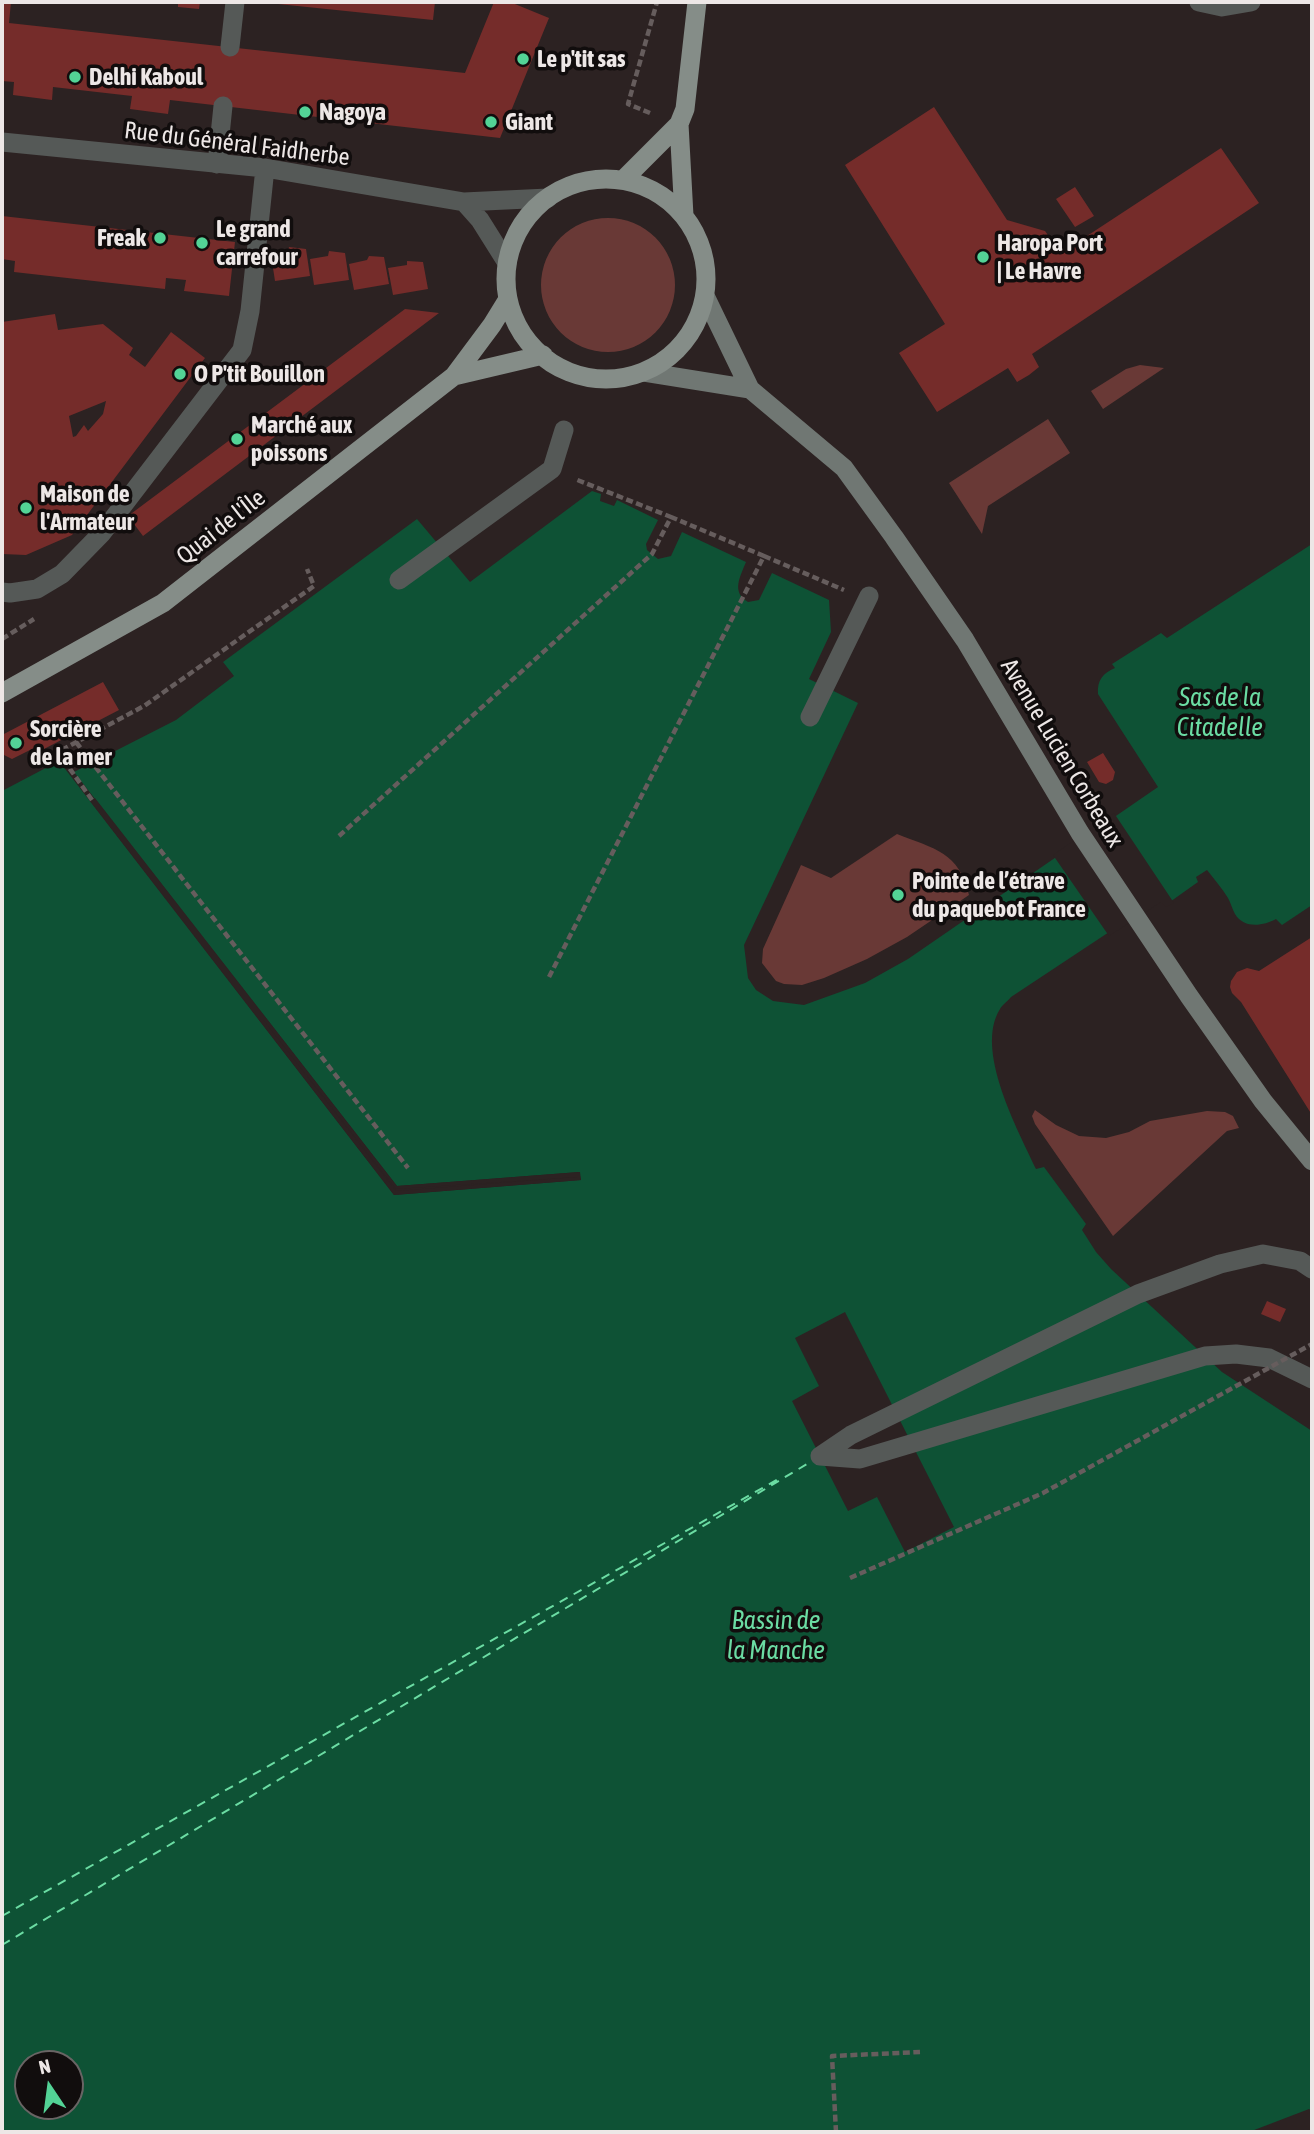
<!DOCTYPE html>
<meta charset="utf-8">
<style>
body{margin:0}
#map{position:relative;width:1314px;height:2134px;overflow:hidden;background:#2c2222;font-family:"Asap Condensed",sans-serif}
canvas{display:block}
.frame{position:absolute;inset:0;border:4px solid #ede7e6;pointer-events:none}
.north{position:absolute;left:14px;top:2050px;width:70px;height:70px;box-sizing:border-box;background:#110d0d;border:2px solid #696464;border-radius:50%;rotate:347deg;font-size:19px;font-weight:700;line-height:28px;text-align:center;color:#ede7e6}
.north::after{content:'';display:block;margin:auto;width:24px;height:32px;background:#53d396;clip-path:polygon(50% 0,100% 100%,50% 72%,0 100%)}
</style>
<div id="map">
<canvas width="1314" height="2134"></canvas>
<div class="frame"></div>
<div class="north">N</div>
</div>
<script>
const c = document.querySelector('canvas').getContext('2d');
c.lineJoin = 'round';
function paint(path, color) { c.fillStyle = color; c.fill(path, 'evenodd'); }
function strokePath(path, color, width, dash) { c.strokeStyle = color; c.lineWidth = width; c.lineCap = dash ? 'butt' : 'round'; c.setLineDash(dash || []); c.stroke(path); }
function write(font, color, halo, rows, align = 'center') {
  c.font = font + ' "Asap Condensed",sans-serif'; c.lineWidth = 7; c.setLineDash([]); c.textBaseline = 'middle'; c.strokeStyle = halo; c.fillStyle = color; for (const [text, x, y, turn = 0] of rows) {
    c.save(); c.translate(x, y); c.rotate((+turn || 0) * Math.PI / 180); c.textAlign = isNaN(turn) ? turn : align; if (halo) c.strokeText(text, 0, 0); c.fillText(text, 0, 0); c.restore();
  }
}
paint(new Path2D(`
 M541 285a67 67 0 1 1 134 0a67 67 0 1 1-134 0Z
 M 1140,365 L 1164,368 L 1103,409 L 1091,391 L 1126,369 Z
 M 1048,419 L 1070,453 L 988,506 L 982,534 L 949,483 Z
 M 897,834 C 935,849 959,852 969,895 L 907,937 L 867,959 L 824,978 L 802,985 L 784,984 L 776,981 L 762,963 L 763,949 L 801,865 L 831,878 Z
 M 1035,1110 L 1056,1125 L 1079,1136 L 1106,1138 L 1129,1132 L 1150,1121 L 1207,1111 L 1225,1112 L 1233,1116 L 1239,1128 L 1227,1131 L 1113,1236 L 1035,1124 L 1032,1116 Z`), '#693936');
paint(new Path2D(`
 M 592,491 L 601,494 L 600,501 L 614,506 L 617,500 L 658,520 L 646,544 L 647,550 L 658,559 L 671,556 L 682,532 L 746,562 C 740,577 731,592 748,602 L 759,600 L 772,573 L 829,600 L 831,632 L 809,679 L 858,703 L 744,945 L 748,978 L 756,990 L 773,1001 L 804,1005 L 865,983 L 908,959 L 1158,787 L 1098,694 C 1097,680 1103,673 1115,668 L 1112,664 L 1161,633 L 1167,638 L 1312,544 L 1312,905 L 1282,925 L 1276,919 C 1263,926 1244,929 1235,914 C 1232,909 1231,903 1228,898 C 1222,888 1214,879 1207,870 L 1196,877 L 1198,882 L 1167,904 L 1162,897 L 1011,997 C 1008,1001 1002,1005 1000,1009 C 974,1050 1018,1130 1036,1169 L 1044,1167 L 1086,1224 L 1082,1230 L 1096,1252 L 1111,1269 L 1222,1372 L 1312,1431 L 1312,2111 L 1309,2109 L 1249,2132 L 2,2132 L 2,791 L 59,761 L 394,1195 L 581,1180 L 579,1172 L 397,1186 L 74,772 L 176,720 L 234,676 L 223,662 L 417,519 L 470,582 ZM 28,2064 L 70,2064 L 70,2106 L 28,2106 Z`), '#0e5235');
paint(new Path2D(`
 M 95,798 L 397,1186 L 580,1172 L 581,1180 L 394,1195 L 90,801 ZM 261,1017 L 396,1189 L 577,1177 L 396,1191 Z
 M 1114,813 L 1174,903 L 1166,907 L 1161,902 L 1109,936 L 1053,855 Z
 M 845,1312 L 954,1527 L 905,1552 L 877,1497 L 848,1511 L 792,1401 L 819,1386 L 795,1338 Z`), '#2c2222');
strokePath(new Path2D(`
 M 2,1916 L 782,1477
 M 2,1945 L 812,1461`), '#6bdca3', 2, [9, 7]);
paint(new Path2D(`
 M 2,2 L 11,2 L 9,23 L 465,73 L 494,2 L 510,2 L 549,18 L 500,138 L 170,100 L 168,114 L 130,109 L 132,96 L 53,87 L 52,100 L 13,95 L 14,82 L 2,81 Z
 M 178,2 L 200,2 L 199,9 L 178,7 Z
 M 278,2 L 435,2 L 433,20 L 278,4 Z
 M 934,107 L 1007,220 L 1045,231 L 1061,253 L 1221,148 L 1259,203 L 1032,354 L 1039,367 L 1029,375 L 1017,382 L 1008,368 L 937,412 L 899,353 L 945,324 L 845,165 Z
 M 1075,187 L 1094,216 L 1075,227 L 1056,199 Z
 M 2,216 L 235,242 L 229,296 L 184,291 L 186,280 L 166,278 L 165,289 L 14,272 L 15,261 L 2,259 Z
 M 289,247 L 306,249 L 310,276 L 275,281 L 271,255 L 288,251 Z
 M 329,251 L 345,253 L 349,280 L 314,285 L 310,259 L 328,256 Z
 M 369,256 L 384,257 L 389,284 L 354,290 L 349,264 L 367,260 Z
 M 407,261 L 423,262 L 428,289 L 393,295 L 388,268 L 407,265 Z
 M 405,309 L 439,313 L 143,536 L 128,516 Z
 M 55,314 L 58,330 L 103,324 L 133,348 L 129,355 L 145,367 L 171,332 L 205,358 L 72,535 L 26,555 L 2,554 L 2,322 ZM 106,401 L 103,414 L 88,431 L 84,425 L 76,436 L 73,437 L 69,416 Z
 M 103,682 L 119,710 L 44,749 L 42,744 L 12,759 L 2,754 L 2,735 Z
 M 1103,753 L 1115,772 L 1113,780 L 1106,784 L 1099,782 L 1087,762 Z
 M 1312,937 L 1312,1115 L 1241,1002 L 1232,993 L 1230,987 L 1231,981 L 1237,972 L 1247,968 L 1259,971 Z
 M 1267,1301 L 1286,1309 L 1280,1322 L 1261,1314 Z`), '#752c2a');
strokePath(new Path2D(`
 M 650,113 L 628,104 L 657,2
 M 764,556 L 844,590
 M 2,639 L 34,619
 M 76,742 L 408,1168
 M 92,800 L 58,752 L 144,706 L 314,586 L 307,569
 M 339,836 L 652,554 L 671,517 L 575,479
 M 549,977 L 764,556 L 671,517
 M 836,2132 L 832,2056 L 920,2052`), '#665d5d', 4.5, [7, 3.5]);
strokePath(new Path2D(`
 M 230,47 L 235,2
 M 217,164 L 223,106
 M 399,580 L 552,469 L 564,430
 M 810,717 L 869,596
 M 820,1456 L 851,1435 L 1138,1294 L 1220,1264 L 1263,1254 L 1300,1261 L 1312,1269
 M 820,1456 L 860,1459 L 1205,1356 L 1236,1354 L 1269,1358 L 1312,1379`), '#555957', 19);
strokePath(new Path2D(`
 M 2,142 L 265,168 L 464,202 L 548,198
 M 464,202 L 480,220 L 507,263
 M 2,592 L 10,593 L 37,589 L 62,574 L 102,533 L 242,350 L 250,311 L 265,168`), '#555957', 19);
strokePath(new Path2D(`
 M 1199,2 L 1222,7 L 1251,2`), '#555957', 19);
strokePath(new Path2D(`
 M 706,298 L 750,389 L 844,468 L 894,537 L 965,640 L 1080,833 L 1189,996 L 1263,1101 L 1312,1161
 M 644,372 L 750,389`), '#707773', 19);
strokePath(new Path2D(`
 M506 279a100 100 0 1 1 200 0a100 100 0 1 1-200 0Z
 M 623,180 L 679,124
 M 684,216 L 679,124 L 685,109 L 697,2
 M 454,376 L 543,355
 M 2,693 L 163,603 L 454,376 L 492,325 L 508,299`), '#858d88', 19);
strokePath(new Path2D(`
 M 850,1578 L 1043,1493 L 1312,1344`), '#665d5d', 4.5, [7, 3.5]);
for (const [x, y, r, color] of [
 [523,59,7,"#53d396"],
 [75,77,7,"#53d396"],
 [305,112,7,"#53d396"],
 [491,122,7,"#53d396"],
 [160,238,7,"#53d396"],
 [202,243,7,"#53d396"],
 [983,257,7,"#53d396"],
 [180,374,7,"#53d396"],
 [237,439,7,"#53d396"],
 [26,508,7,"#53d396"],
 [16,743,7,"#53d396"],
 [898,895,7,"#53d396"]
]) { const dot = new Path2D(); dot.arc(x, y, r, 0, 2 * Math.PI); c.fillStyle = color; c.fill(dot); strokePath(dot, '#110d0d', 2.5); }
write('bold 24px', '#ede7e6', '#110d0d', [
 ["Le p'tit sas",537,59],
 ["Delhi Kaboul",89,77],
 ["Nagoya",319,112],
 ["Giant",505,122],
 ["Le grand",216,229],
 ["carrefour",216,257],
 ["Freak",146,238,"right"],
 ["Haropa Port",997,243],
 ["| Le Havre",997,271],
 ["O P'tit Bouillon",194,374],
 ["Marché aux",251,425],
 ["poissons",251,453],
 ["Maison de",40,494],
 ["l'Armateur",40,522],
 ["Sorcière",30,729],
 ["de la mer",30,757],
 ["Pointe de l’étrave",912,881],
 ["du paquebot France",912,909]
], 'left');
write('24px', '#ede7e6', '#110d0d', [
 ["Rue du Général Faidherbe",237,144,7],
 ["Quai de l'Île",221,527,-38],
 ["Avenue Lucien Corbeaux",1062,753,59]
]);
write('italic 26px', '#6bdca3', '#110d0d', [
 ["Sas de la",1220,698],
 ["Citadelle",1220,728],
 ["Bassin de",776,1621],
 ["la Manche",776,1651]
]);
</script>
